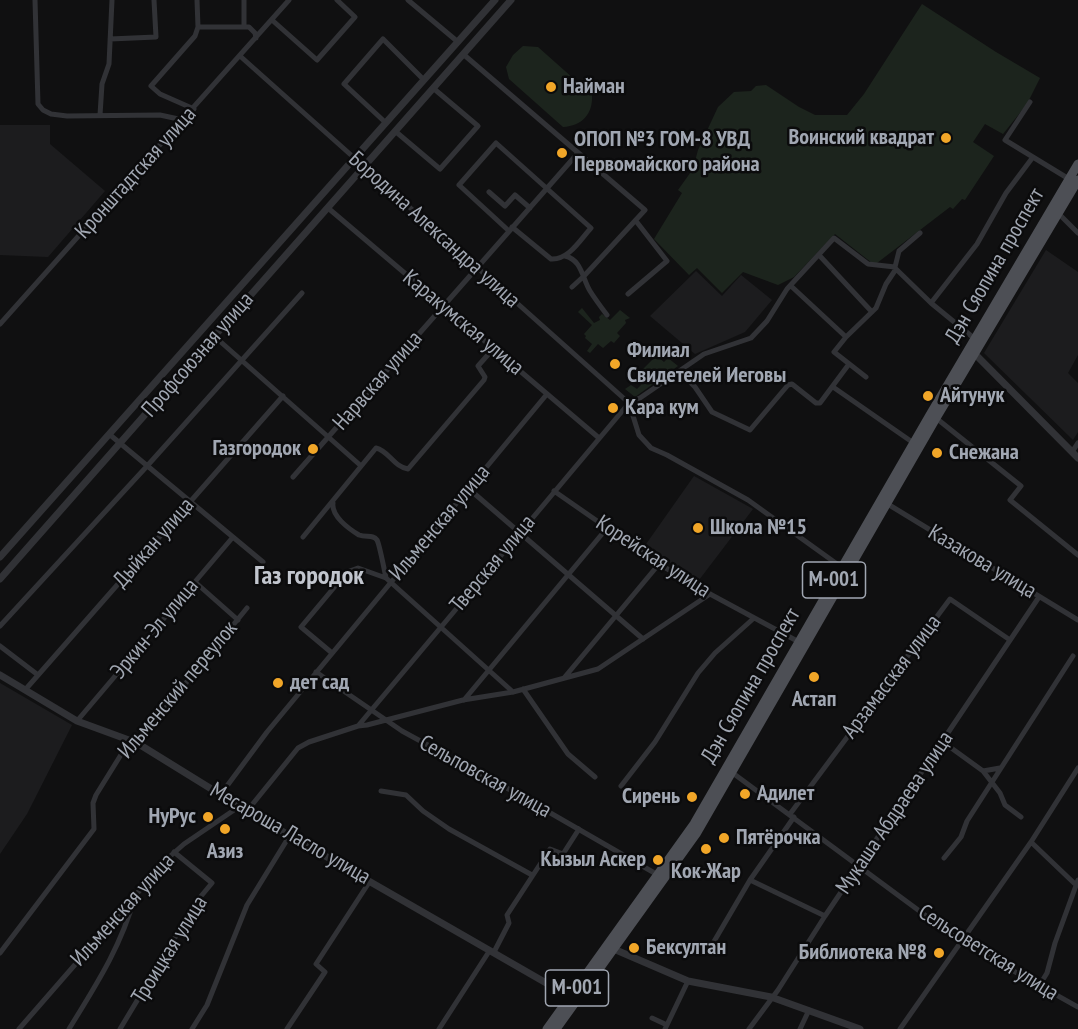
<!DOCTYPE html>
<meta charset="utf-8">
<style>
body{margin:0}
canvas{display:block;background:#101011}
</style>
<canvas width="1078" height="1029"></canvas>
<script>
const c = document.querySelector('canvas').getContext('2d');
c.lineJoin = 'round';
function paint(path, color) { c.fillStyle = color; c.fill(path, 'evenodd'); }
function strokePath(path, color, width, dash) { c.strokeStyle = color; c.lineWidth = width; c.lineCap = dash ? 'butt' : 'round'; c.setLineDash(dash || []); c.stroke(path); }
function write(font, color, halo, rows, align = 'center') {
  c.font = font + ' "PT Sans Narrow",sans-serif'; c.lineWidth = 5; c.setLineDash([]); c.textBaseline = 'middle'; c.strokeStyle = halo; c.fillStyle = color; for (const [text, x, y, turn = 0] of rows) {
    c.save(); c.translate(x, y); c.rotate((+turn || 0) * Math.PI / 180); c.textAlign = isNaN(turn) ? turn : align; if (halo) c.strokeText(text, 0, 0); c.fillText(text, 0, 0); c.restore();
  }
}
paint(new Path2D(`
 M 0,125 L 50,125 L 50,144 L 105,191 L 48,257 L 0,255 Z
 M 1046,250 L 1078,272 L 1078,355 L 1068,373 L 1078,383 L 1078,432 L 1073,440 L 984,353 Z
 M 696,271 L 722,296 L 741,275 L 772,300 L 745,332 L 695,354 L 650,316 Z
 M 694,476 L 753,509 L 699,580 L 644,547 Z
 M 0,683 L 72,725 L 27,814 L 0,854 Z`), '#1c1c1e');
paint(new Path2D(`
 M 922,4 L 996,52 L 1040,78 L 1027,104 L 1003,134 L 985,124 L 973,142 L 994,156 L 965,200 L 962,199 L 953,209 L 950,207 L 877,263 L 872,263 L 835,234 L 794,277 L 778,285 L 743,272 L 722,293 L 697,268 L 689,275 L 654,239 L 682,193 L 678,190 L 693,169 L 698,150 L 718,107 L 734,92 L 751,91 L 756,86 L 766,85 L 799,107 L 815,115 L 847,115 L 864,94 Z
 M 523,46 L 538,47 L 592,95 C 593,114 582,126 563,127 L 509,79 L 506,67 L 513,55 Z
 M 582,308 L 594,323 L 600,320 L 599,317 L 602,314 L 610,320 L 620,310 L 630,318 L 625,320 L 626,323 L 617,333 L 620,336 L 614,343 L 611,341 L 603,348 L 598,344 L 590,353 L 587,351 L 592,344 L 585,338 L 586,336 L 584,334 L 592,325 L 578,312 Z
 M 658,357 L 664,362 L 668,358 L 678,366 L 635,397 L 625,389 L 631,385 L 637,389 L 641,385 L 637,381 L 636,377 L 638,375 L 640,377 L 643,375 L 640,372 L 653,359 Z`), '#1c241d');
strokePath(new Path2D(`
 M 35,0 L 38,104 L 43,110 L 51,114 L 67,116 L 160,115 L 183,120
 M 408,0 L 458,42
 M 272,20 L 317,60 L 355,17 L 337,0
 M 198,27 L 249,27 L 255,33 L 256,38
 M 244,27 L 244,0
 M 110,39 L 156,37 L 154,0
 M 463,54 L 645,210 L 584,276 L 572,287
 M 240,56 L 629,403
 M 1030,102 L 1005,140 L 1069,179
 M 194,109 L 160,94 L 151,86 L 195,36 L 198,27 L 197,0
 M 100,115 L 102,84 L 109,64 L 112,0
 M 386,123 L 344,84 L 383,39 L 424,80
 M 395,131 L 440,169 L 478,126 L 433,88
 M 489,192 L 505,206 L 515,195 L 530,208
 M 328,208 L 599,438
 M 1058,213 L 1078,233
 M 509,231 L 459,185 L 496,143 L 591,228 C 580,240 569,260 551,259 L 512,227
 M 819,255 L 872,312
 M 565,256 C 582,260 582,278 590,291 C 595,299 601,307 607,315
 M 895,267 L 899,251 L 920,233
 M 791,286 L 846,337
 M 628,294 L 667,261 L 636,221
 M 931,303 L 977,244 L 1006,193 L 1033,157
 M 0,324 L 289,0
 M 214,336 L 360,465
 M 680,372 L 695,387 L 712,412 L 750,430 L 788,385 L 792,384 L 816,403 L 820,403 L 849,364
 M 866,377 L 834,352 L 846,337 L 876,308 L 886,284 L 896,269 L 931,303 L 975,339
 M 833,387 L 915,444
 M 629,403 L 639,435 L 651,448 L 667,455 L 748,500 L 844,569
 M 936,418 L 1021,486 L 1010,500 L 1078,555
 M 109,434 L 263,562
 M 1072,452 L 1078,443
 M 293,477 L 578,153
 M 469,489 L 643,639
 M 554,491 L 659,564 L 710,594 L 799,642
 M 333,503 C 331,516 349,529 359,535 C 366,538 373,534 377,540 C 379,543 385,573 386,578
 M 886,503 L 1078,620
 M 303,537 L 376,448 C 389,451 394,467 408,469 L 484,380 L 485,377 L 478,366 L 493,349
 M 195,582 L 238,620
 M 0,626 L 148,465 L 302,293
 M 0,646 L 38,675
 M 332,653 L 301,627 L 347,572 L 358,568 L 386,578 L 513,692
 M 316,672 L 402,731 L 514,792 L 658,875
 M 564,678 L 659,564
 M 523,689 L 568,754 L 595,777
 M 25,690 L 283,396
 M 464,700 L 607,528
 M 77,721 L 233,537
 M 358,726 L 629,403 L 640,398 L 704,354 L 751,338 L 767,321 L 787,289 L 834,238 L 868,264 L 895,267 L 896,269
 M 943,742 L 983,771 L 1000,768
 M 730,771 L 960,941 L 1078,1007
 M 983,771 L 1000,793 L 1005,805 L 1021,817
 M 621,786 L 655,742 L 698,673 L 715,653 L 754,618
 M 381,791 L 406,795 L 423,811 L 449,829 L 532,875
 M 221,794 L 267,732 L 547,394
 M 247,811 L 298,748 L 309,742 L 358,726 L 367,725 L 463,700 L 513,692 L 598,669 L 710,594
 M 790,814 L 950,599 L 1010,640
 M 1031,842 L 1075,884
 M 944,858 L 961,837 L 967,821 L 1073,656
 M 750,880 L 825,916
 M 709,950 L 750,880 L 794,817
 M 494,952 L 509,923 L 507,915 L 550,849 L 563,854 L 579,829
 M 0,953 L 94,829 L 93,803 L 96,795 L 127,745 L 137,743 L 247,608
 M 1039,986 L 1047,973 L 1055,943 L 1078,880
 M 652,1018 L 667,1025
 M 19,1029 L 167,859 L 184,844 L 240,806
 M 69,1029 C 96,985 121,947 135,896
 M 120,1029 L 197,901 L 212,883 L 174,852
 M 192,1029 L 207,1005 L 247,905 L 290,835
 M 287,1029 L 325,972 L 316,964 L 370,881
 M 439,1029 L 490,950
 M 665,1029 L 688,981
 M 749,1029 L 778,990 L 825,916 L 1039,597
 M 800,1029 L 809,1010
 M 900,1029 L 1031,842 L 1078,768`), '#313236', 5);
strokePath(new Path2D(`
 M 972,351 L 1078,458
 M 0,557 L 495,0
 M 0,579 L 511,0
 M 0,675 L 77,721 L 137,743 L 247,811 L 574,999
 M 609,947 L 688,981 L 771,997 L 860,1029`), '#313236', 7);
strokePath(new Path2D(`
 M 547,1029 L 694,824 L 930,415 L 1078,164
 M 556,1029 L 696,834 L 936,418 L 1078,180`), '#4d4f55', 9);
for (const [x, y, r, color] of [
 [551,87,6,"#f1a628"],
 [946,138,6,"#f1a628"],
 [562,153,6,"#f1a628"],
 [615,364,6,"#f1a628"],
 [928,396,6,"#f1a628"],
 [613,408,6,"#f1a628"],
 [313,449,6,"#f1a628"],
 [937,453,6,"#f1a628"],
 [698,528,6,"#f1a628"],
 [814,677,6,"#f1a628"],
 [278,683,6,"#f1a628"],
 [745,794,6,"#f1a628"],
 [692,797,6,"#f1a628"],
 [208,817,6,"#f1a628"],
 [225,829,6,"#f1a628"],
 [724,838,6,"#f1a628"],
 [706,849,6,"#f1a628"],
 [658,860,6,"#f1a628"],
 [634,948,6,"#f1a628"],
 [939,953,6,"#f1a628"]
]) { const dot = new Path2D(); dot.arc(x, y, r, 0, 2 * Math.PI); c.fillStyle = color; c.fill(dot); strokePath(dot, '#0b0b0c', 2); }
for (const [x, y, w] of [
 [834,580,63],
 [577,988,63]
]) { const box = new Path2D(); box.roundRect(x - w / 2, y - 18, w, 36, 4.5); c.fillStyle = '#0b0b0c'; c.fill(box); strokePath(box, '#a1a7b2', 1.5); }
write('bold 21px', '#a1a7b2', null, [
 ["M-001",834,580],
 ["M-001",577,988]
]);
write('bold 22px', '#a1a7b2', '#0b0b0c', [
 ["Найман",563,87],
 ["Воинский квадрат",934,138,"right"],
 ["ОПОП №3 ГОМ-8 УВД",574,140],
 ["Первомайского района",574,165],
 ["Филиал",627,351],
 ["Свидетелей Иеговы",627,376],
 ["Айтунук",940,396],
 ["Кара кум",625,408],
 ["Газгородок",301,449,"right"],
 ["Снежана",949,453],
 ["Школа №15",710,528],
 ["дет сад",290,683],
 ["Астап",814,700,"center"],
 ["Адилет",757,794],
 ["Сирень",680,797,"right"],
 ["НуРус",196,817,"right"],
 ["Пятёрочка",736,838],
 ["Азиз",225,852,"center"],
 ["Кызыл Аскер",646,860,"right"],
 ["Кок-Жар",706,872,"center"],
 ["Бексултан",646,948],
 ["Библиотека №8",927,953,"right"]
], 'left');
write('22px', '#a1a7b2', '#0b0b0c', [
 ["Кронштадтская улица",136,173,-48],
 ["Бородина Александра улица",434,230,42],
 ["Дэн Сяопина проспект",995,266,-60],
 ["Каракумская улица",463,323,40],
 ["Профсоюзная улица",198,355,-49],
 ["Нарвская улица",378,381,-49],
 ["Ильменская улица",440,523,-50],
 ["Дыйкан улица",154,543,-49],
 ["Корейская улица",653,557,33],
 ["Казакова улица",982,562,31],
 ["Тверская улица",493,564,-50],
 ["Эркин-Эл улица",155,629,-50],
 ["Арзамасская улица",892,677,-53],
 ["Дэн Сяопина проспект",751,686,-60],
 ["Ильменский переулок",178,690,-50],
 ["Сельповская улица",485,777,29],
 ["Мукаша Абдраева улица",895,813,-56],
 ["Месароша Ласло улица",290,834,30],
 ["Ильменская улица",123,910,-48],
 ["Троицкая улица",170,950,-58],
 ["Сельсоветская улица",988,953,32]
]);
write('bold 26px', '#c2c6ce', '#0b0b0c', [
 ["Газ городок",309,577]
]);
</script>
